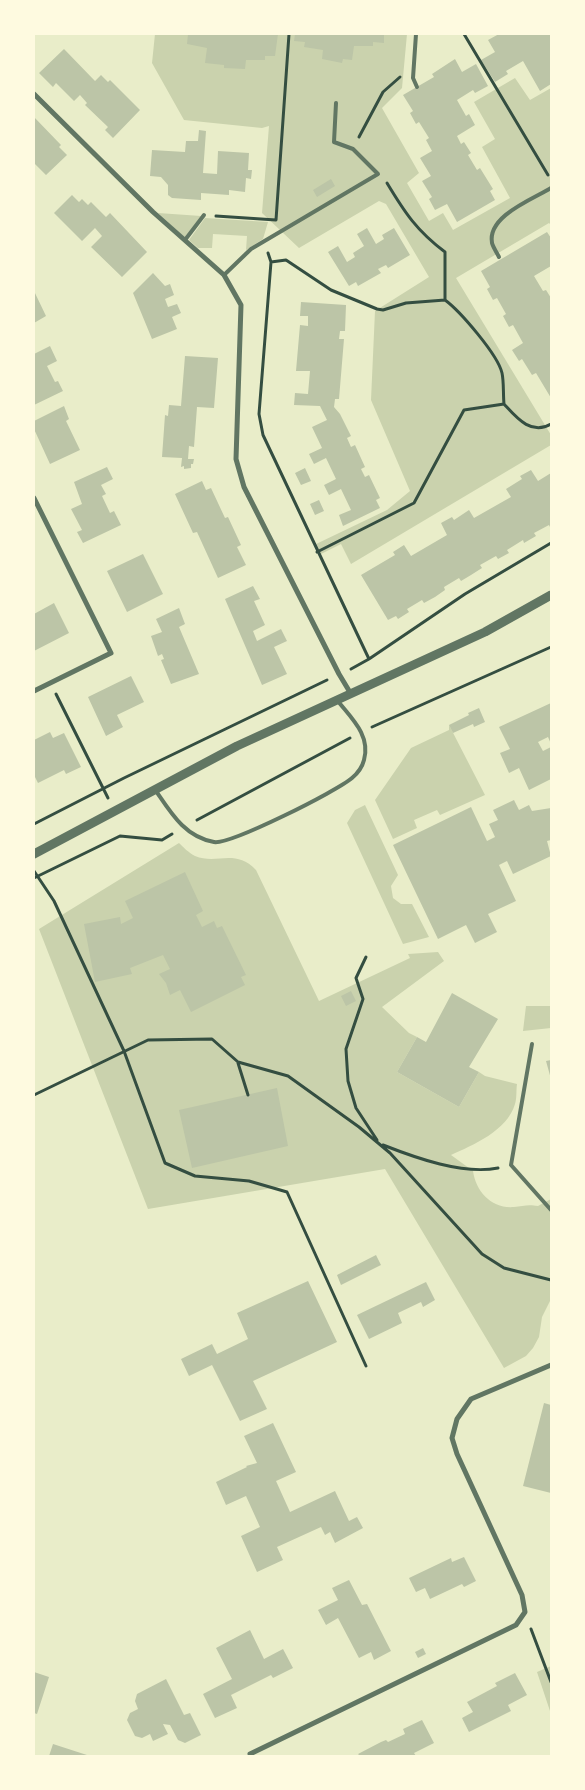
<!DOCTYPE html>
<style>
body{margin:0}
#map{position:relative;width:585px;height:1790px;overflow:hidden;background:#e9edc9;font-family:"Times New Roman",serif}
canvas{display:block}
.frame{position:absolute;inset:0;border:35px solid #fefae0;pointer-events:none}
</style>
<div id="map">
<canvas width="585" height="1790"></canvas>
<div class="frame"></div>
</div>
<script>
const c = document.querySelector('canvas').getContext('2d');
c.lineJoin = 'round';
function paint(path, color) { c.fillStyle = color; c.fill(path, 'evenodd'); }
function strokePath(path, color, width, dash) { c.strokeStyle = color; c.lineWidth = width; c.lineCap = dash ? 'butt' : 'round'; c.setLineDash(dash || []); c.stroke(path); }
paint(new Path2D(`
 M 155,34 L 407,34 L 402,88 L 382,108 L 419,173 L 407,183 L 429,221 L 443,213 L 453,230 L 510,198 L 482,147 L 495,139 L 474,102 L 515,78 L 530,100 L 551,88 L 551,225 L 549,223 L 456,278 L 551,435 L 551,445 L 351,564 L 341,544 L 319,555 L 314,545 L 387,510 L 410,491 L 371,400 L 375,311 L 429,277 L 386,204 L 379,201 L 299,248 L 262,213 L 269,126 L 262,128 L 184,120 L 152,63 Z
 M 158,213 L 201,216 L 185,238 Z
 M 205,218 L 268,222 L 263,239 L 246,250 L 247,236 L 213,234 L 212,248 L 198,248 L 189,240 Z
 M 449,725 L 485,795 L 440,815 L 437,810 L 414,820 L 417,828 L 393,839 L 375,800 L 411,748 L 449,730 Z
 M 365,805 L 398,875 L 391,886 L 393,898 L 401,904 L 412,904 L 429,937 L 403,944 L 347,823 L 355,810 Z
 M 179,843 C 183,847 189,853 195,856 C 217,865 235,848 256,870 L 319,1001 L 410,958 L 408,954 L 438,952 L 444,961 L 382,1007 L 409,1033 L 417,1037 L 397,1072 L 459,1107 L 479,1072 L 485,1076 L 517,1084 C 516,1091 517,1098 515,1104 C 507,1131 473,1145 451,1155 L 473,1171 C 476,1192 492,1209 514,1207 C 523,1206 528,1204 538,1206 L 551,1199 L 551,1299 L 542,1317 L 539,1337 L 533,1348 L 526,1356 L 504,1368 L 385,1169 L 148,1209 L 39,929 Z
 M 526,1006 L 551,1006 L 551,1028 L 523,1031 Z
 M 551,1666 L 551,1714 L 537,1672 Z`), '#cad2ad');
paint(new Path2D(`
 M 188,34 L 278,34 L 275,56 L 265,56 L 265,60 L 246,60 L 245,69 L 224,68 L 224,65 L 205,63 L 207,48 L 187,44 Z
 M 295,34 L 384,34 L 384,43 L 373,42 L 373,46 L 354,46 L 352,60 L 343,59 L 342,63 L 322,59 L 323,50 L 304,47 L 305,42 L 294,41 Z
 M 499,34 L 551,34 L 551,84 L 540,91 L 523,61 L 506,71 L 508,74 L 495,82 L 481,60 L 495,52 L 488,40 Z
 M 64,49 L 95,81 L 101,75 L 108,82 L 110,80 L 140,110 L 113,138 L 105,130 L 108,127 L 85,105 L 87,103 L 80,95 L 74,101 L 56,83 L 53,87 L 39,73 Z
 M 455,59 L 462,72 L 476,64 L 488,86 L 475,93 L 473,90 L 457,100 L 466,116 L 469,114 L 475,125 L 457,136 L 461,144 L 464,142 L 471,153 L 468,155 L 477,170 L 480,168 L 493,189 L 490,191 L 495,200 L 457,222 L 447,204 L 435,210 L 429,199 L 432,197 L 422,181 L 431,176 L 420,158 L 432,151 L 426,140 L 429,138 L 419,122 L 416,124 L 410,113 L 413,111 L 403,95 L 434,77 L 432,74 Z
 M 34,117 L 61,145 L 59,147 L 67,155 L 46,175 L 34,163 Z
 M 199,130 L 206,131 L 203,173 L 217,174 L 218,151 L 249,153 L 248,170 L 252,170 L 251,179 L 246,178 L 245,192 L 229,190 L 229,195 L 201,193 L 201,200 L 172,198 L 168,195 L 168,185 L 161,177 L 150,176 L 152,150 L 185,152 L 186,141 L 198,141 Z
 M 331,179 L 335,186 L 317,197 L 313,190 Z
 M 72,195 L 79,202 L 82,199 L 88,205 L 91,202 L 106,217 L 110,213 L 147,252 L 122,277 L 91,247 L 102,236 L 95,228 L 82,241 L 54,213 Z
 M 367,228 L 376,244 L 384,239 L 382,235 L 394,228 L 410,255 L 388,268 L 386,265 L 378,269 L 381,273 L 358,286 L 356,282 L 349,286 L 328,252 L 338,246 L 347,262 L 355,257 L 353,253 L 364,246 L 357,234 Z
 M 547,232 L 551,238 L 551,266 L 534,276 L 543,291 L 546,290 L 551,298 L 551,398 L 536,373 L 532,375 L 522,359 L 519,361 L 512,350 L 523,343 L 513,325 L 509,327 L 503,316 L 506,314 L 497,298 L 493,300 L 487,289 L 490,287 L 481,271 Z
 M 153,273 L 165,286 L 170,284 L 174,295 L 165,299 L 168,307 L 177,304 L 181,313 L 172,317 L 177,329 L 152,339 L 133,293 Z
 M 34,291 L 46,316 L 34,323 Z
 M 301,302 L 346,305 L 345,331 L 340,331 L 339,339 L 344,339 L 339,399 L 335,399 L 334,407 L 340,414 L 351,436 L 347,438 L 351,447 L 355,445 L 365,467 L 361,469 L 365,477 L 369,475 L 380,498 L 376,500 L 380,508 L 343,526 L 339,515 L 351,510 L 341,489 L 329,495 L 324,485 L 336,479 L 326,458 L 314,464 L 309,454 L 322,448 L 312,427 L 327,420 L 320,406 L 294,405 L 295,393 L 308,394 L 310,371 L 296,371 L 300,325 L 308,326 L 308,316 L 300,316 Z
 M 50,346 L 57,361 L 47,366 L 55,382 L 58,381 L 63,391 L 34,405 L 34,354 Z
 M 185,356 L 218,358 L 214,408 L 197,407 L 194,447 L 189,446 L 188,459 L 194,459 L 193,464 L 191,464 L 191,468 L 184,469 L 184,466 L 181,467 L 182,458 L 162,457 L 165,415 L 168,416 L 169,405 L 181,406 Z
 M 64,406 L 69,419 L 66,421 L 80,450 L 50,464 L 34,429 L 34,421 Z
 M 107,467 L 113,479 L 101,485 L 106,494 L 102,496 L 110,513 L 114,511 L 121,525 L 83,543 L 77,532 L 82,530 L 71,509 L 82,504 L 74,482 Z
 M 305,468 L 311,481 L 301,485 L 295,473 Z
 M 531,470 L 538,481 L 551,473 L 551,529 L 549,525 L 534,533 L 536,536 L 524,543 L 523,540 L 507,550 L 509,553 L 498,559 L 496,556 L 480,565 L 482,568 L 471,575 L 461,581 L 459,578 L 444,587 L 445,590 L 435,597 L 424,603 L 422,600 L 407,609 L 409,612 L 398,619 L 396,616 L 388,620 L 361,575 L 395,555 L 393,552 L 404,545 L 411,556 L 447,535 L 441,523 L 452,517 L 454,520 L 469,510 L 474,518 L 511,497 L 506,489 L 522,479 L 520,476 Z
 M 202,481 L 206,490 L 211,488 L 225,518 L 228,517 L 241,545 L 237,547 L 246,565 L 218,578 L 197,532 L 193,533 L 175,494 Z
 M 319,500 L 324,511 L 315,515 L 310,504 Z
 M 143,554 L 163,594 L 127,612 L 107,571 Z
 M 253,586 L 260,599 L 254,601 L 265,625 L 253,631 L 257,641 L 281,629 L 287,641 L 274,647 L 287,674 L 262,685 L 225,599 Z
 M 54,603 L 69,633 L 34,651 L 34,614 Z
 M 179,608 L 185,624 L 179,627 L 199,674 L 171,684 L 161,660 L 164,659 L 162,654 L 158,656 L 151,636 L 162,632 L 156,619 Z
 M 131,676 L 144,702 L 117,715 L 123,727 L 106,736 L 88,697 Z
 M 551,703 L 551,744 L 548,737 L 538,742 L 543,751 L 551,747 L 551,779 L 529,790 L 519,768 L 509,773 L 500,753 L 510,749 L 499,727 Z
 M 479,708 L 485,722 L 474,727 L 473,724 L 453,733 L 449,725 L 469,715 L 468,713 Z
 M 50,732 L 53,738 L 64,733 L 81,767 L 66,774 L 64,770 L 38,783 L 34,775 L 34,740 Z
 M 514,800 L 519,810 L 529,805 L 532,811 L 551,808 L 551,840 L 547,841 L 551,856 L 513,874 L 507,861 L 499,865 L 516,901 L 488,914 L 497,932 L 475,943 L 466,925 L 438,939 L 393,845 L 471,807 L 487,841 L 495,837 L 489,824 L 498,820 L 493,810 Z
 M 185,872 L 203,911 L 196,915 L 202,927 L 214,921 L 217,928 L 222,926 L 246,975 L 241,977 L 245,985 L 191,1012 L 180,990 L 170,995 L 166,983 L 159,974 L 170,969 L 163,955 L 130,968 L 132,974 L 95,982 L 84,924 L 120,917 L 121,924 L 133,918 L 125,901 Z
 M 351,991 L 356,1001 L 346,1006 L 341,996 Z
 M 452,993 L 498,1019 L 469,1067 L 479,1072 L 459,1107 L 397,1072 L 417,1037 L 426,1042 Z
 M 551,1060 L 551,1079 L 546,1061 Z
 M 277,1088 L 288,1146 L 192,1168 L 179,1110 Z
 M 376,1255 L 381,1265 L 341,1285 L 337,1275 Z
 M 308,1281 L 337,1342 L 253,1381 L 267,1409 L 240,1421 L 212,1365 L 189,1376 L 181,1359 L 212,1344 L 217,1354 L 248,1339 L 237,1313 Z
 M 426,1282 L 435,1300 L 423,1307 L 421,1302 L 398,1313 L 402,1323 L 369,1339 L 357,1315 Z
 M 544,1403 L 551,1405 L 551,1493 L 523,1486 Z
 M 273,1423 L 296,1472 L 276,1481 L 290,1512 L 335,1491 L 349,1521 L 357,1517 L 363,1528 L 335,1543 L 330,1532 L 325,1535 L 321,1527 L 277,1547 L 283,1560 L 257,1572 L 241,1536 L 260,1527 L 246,1496 L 226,1505 L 216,1482 L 247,1467 L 246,1466 L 257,1463 L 244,1436 Z
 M 464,1557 L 476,1581 L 464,1587 L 462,1584 L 430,1599 L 425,1588 L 416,1592 L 409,1578 L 451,1558 L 452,1562 Z
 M 349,1580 L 362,1605 L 367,1604 L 391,1651 L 374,1660 L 371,1652 L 359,1658 L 338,1618 L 326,1625 L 318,1610 L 338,1600 L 332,1588 Z
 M 250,1630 L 264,1659 L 283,1649 L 293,1668 L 273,1678 L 271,1675 L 231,1695 L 237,1708 L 215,1718 L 203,1694 L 232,1679 L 216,1648 Z
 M 423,1648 L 426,1654 L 418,1658 L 415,1652 Z
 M 34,1672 L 49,1677 L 37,1714 L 34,1713 Z
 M 515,1673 L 527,1695 L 508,1705 L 511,1711 L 469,1732 L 462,1718 L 473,1712 L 467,1702 L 497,1686 L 495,1683 Z
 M 166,1679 L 184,1715 L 190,1713 L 201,1735 L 185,1743 L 178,1740 L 170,1725 L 163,1724 L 168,1734 L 153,1741 L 150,1734 L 142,1738 L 135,1736 L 127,1720 L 130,1713 L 138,1709 L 135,1701 L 137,1694 Z
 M 422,1720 L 434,1743 L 414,1753 L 416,1756 L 360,1756 L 358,1754 L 381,1742 L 386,1740 L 388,1742 L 405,1734 L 403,1729 Z
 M 53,1744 L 90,1756 L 49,1756 Z`), '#bcc5a7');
strokePath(new Path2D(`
 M 464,34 L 548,175
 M 359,137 L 383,92 L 400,77
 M 216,216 L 276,220 L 289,34
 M 268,253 L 271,262 L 259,414 L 263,435 L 369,659
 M 271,262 L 286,260 L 331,290 L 377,309 L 383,310 L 406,303 L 445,300
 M 504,404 C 516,417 531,436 551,424
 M 317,552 L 414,503 L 464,410 L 504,404 C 503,394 504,382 502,373 C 498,355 460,311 445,300 L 445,252 C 417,231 405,213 387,183
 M 351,669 L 369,659 L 465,594 L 551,543
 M 56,694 L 108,798
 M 372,727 L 551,647
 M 197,820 L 350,738
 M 34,824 L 124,778 L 327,680
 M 34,871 L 54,901 L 124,1051 L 165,1163 L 195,1176 L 249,1181 L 287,1192 L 366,1366
 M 34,878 L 120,836 L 162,840 L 172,834
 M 366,957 L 356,978 L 363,999 L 346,1049 L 348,1081 L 356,1108 L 377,1140
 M 238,1063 L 248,1095
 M 34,1095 L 148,1040 L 212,1039 L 238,1062 L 288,1076 L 359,1127 L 390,1153 L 482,1254 L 504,1268 L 551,1280
 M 383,1145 C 416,1158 463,1175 498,1168
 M 531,1629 L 551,1682`), '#344e41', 3);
strokePath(new Path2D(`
 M 416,34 L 413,78 L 417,87
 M 185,240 L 204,215
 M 499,257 C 497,253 493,247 492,243 C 487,216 533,199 551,188
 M 224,275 L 251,249 L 378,174 L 353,149 L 334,142 L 336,103
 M 156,791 C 171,813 185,837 214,842 C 230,845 337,791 352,778 C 358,773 362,768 364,760 C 371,735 351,718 337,700
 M 532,1044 L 511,1165 L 551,1210`), '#617663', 4);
strokePath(new Path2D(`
 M 34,94 L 153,212 L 224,275 L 241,305 L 236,459 L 244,487 L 339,674 L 351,694
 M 34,498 L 111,653 L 34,691
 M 250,1754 L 516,1625 L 525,1612 L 522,1595 L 457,1454 L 452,1438 L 457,1419 L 471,1399 L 551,1365`), '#617663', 5);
strokePath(new Path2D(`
 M 34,854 L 237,746 L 485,632 L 551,595`), '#617663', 9);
</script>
